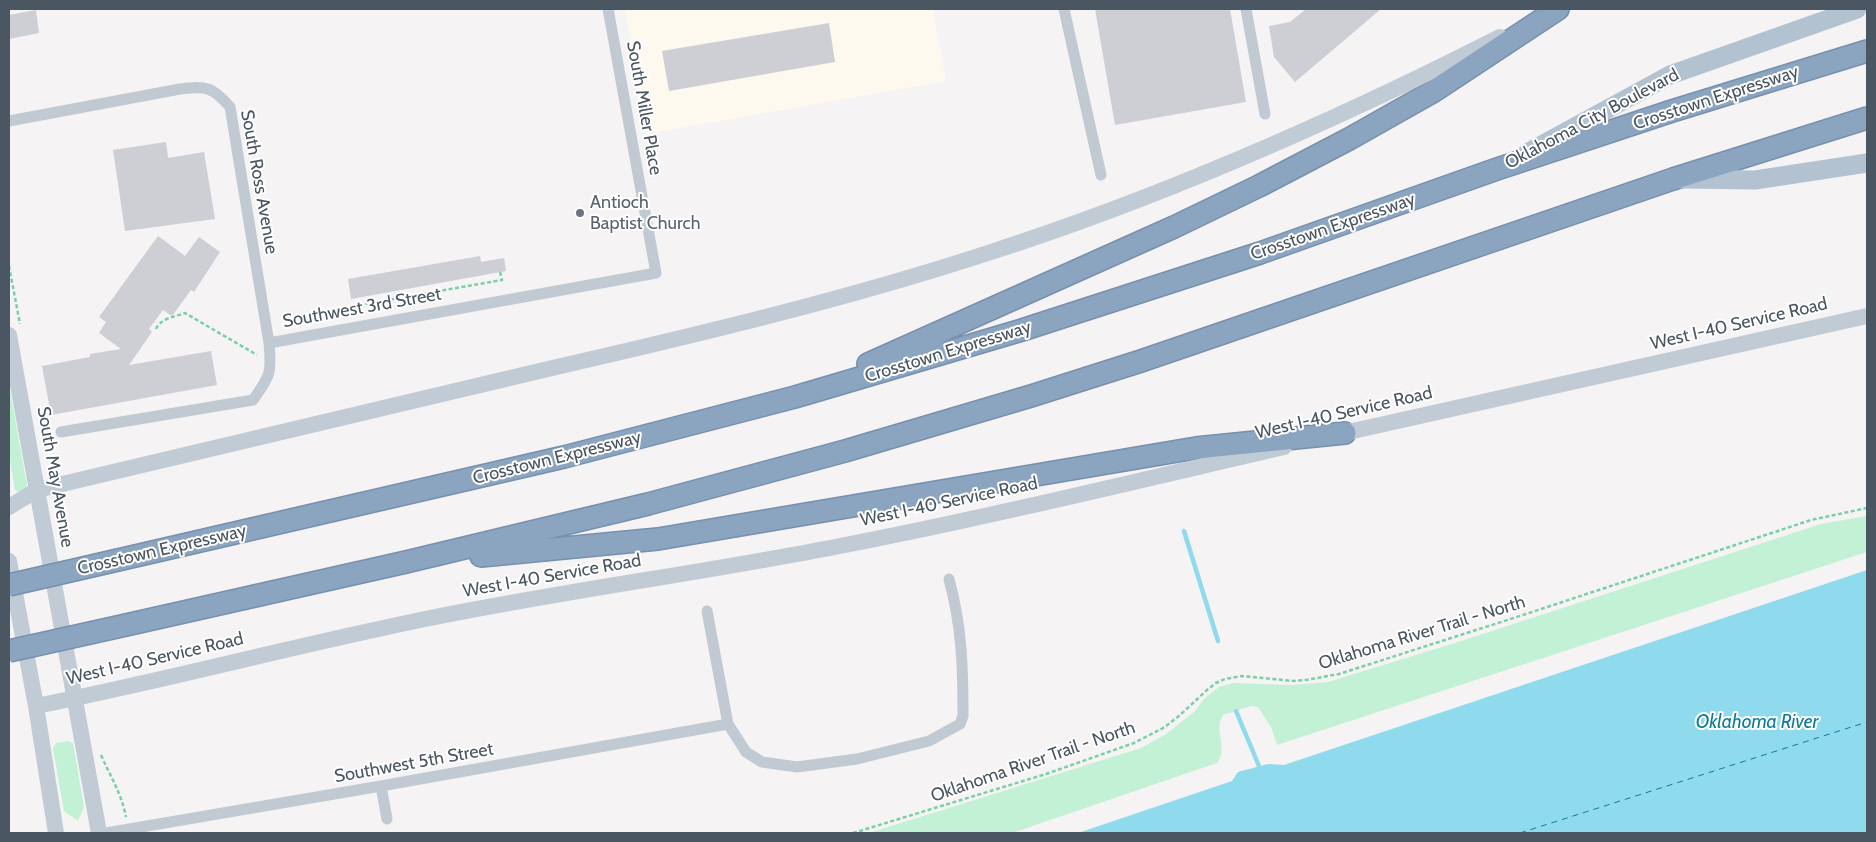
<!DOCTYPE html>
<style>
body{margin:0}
#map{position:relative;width:1876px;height:842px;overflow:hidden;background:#f5f3f3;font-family:Cabin,sans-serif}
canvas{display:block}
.frame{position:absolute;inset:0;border:10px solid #4a5661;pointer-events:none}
</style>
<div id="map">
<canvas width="1876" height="842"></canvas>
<div class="frame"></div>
</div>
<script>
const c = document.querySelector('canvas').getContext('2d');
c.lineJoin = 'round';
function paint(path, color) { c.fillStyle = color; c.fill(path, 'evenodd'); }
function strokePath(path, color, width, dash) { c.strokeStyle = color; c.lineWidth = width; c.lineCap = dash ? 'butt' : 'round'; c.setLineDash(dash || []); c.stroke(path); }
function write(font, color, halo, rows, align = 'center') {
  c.font = font + ' Cabin,sans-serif'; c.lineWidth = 4; c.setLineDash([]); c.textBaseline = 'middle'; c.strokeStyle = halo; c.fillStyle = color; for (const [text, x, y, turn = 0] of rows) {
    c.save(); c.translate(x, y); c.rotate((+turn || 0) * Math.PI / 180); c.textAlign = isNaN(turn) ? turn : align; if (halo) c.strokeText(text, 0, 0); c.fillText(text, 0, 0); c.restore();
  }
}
paint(new Path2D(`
 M 625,9 L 933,9 L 946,81 L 647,134 Z`), '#fdf9ef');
paint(new Path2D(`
 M 9,385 L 27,485 L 26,489 L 18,492 L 15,490 L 9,454 Z
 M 1867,516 L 1867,552 L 1277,745 L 1271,727 L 1258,707 L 1251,706 L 1223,715 C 1213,731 1229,748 1217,763 L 1012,833 L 869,833 L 1141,748 L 1166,734 L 1194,712 L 1206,697 L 1219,687 L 1233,683 L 1292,685 L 1328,682 L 1458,642 L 1821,524 Z
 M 68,741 L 73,743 L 84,807 L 78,821 L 64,811 L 53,748 L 56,743 Z`), '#c3f1d5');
paint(new Path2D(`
 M 1867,570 L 1867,833 L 1078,833 L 1232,781 L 1238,772 L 1268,764 L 1284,765 Z`), '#90daee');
strokePath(new Path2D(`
 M 1184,531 L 1218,641
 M 1236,711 L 1259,766`), '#90daee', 4.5);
strokePath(new Path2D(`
 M 1520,833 L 1867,722`), '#0c7c9b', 1, [6, 5]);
paint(new Path2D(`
 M 1095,9 L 1230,9 L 1246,102 L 1115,125 Z
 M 1306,9 L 1381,9 L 1295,82 L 1274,57 L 1269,26 L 1290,22 Z
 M 36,10 L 39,33 L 9,39 L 9,15 Z
 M 829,23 L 835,62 L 669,91 L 662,51 Z
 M 166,142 L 168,158 L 204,152 L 215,219 L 125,231 L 113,150 Z
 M 158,236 L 185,256 L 199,237 L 220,252 L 194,292 L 191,290 L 172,316 L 163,310 L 149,329 L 152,332 L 129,365 L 211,351 L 217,385 L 51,415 L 42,366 L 90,357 L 90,354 L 121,349 L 99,333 L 106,322 L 99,317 Z
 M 480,256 L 481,262 L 504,258 L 506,271 L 351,299 L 348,279 Z`), '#cdcfd5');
const highway = new Path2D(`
 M 868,364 L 1174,227 L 1259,186 L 1349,139 L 1434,91 L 1558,9
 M 481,556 L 658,539 L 1196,448 L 1345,433
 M 118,560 L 564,457 L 795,397 L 1022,330 L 1260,253 L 1497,169 L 1672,111 L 1867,51
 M 126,625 L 406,562 L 648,504 L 845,451 L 1031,396 L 1141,361 L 1673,179 L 1867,118`);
strokePath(highway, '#7690ad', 24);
strokePath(new Path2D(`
 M 9,266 L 20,324
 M 359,305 L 502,280 L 500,272
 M 156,329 C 161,318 174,317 185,313 L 257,355
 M 101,755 C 111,778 121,792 126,817
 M 853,833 L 1046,774 L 1134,743 L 1165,727 L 1180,715 L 1207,690 L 1216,683 L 1225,679 L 1242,676 L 1293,681 L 1306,680 L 1339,674 L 1526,614 L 1811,520 L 1867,508`), '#7ad0a6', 2.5, [4, 2.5]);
strokePath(new Path2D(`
 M 1064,9 L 1101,175
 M 1246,9 L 1265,114
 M 9,121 L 180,89 C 206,86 212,86 230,107 L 269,343
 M 61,432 L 253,400 C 270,376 272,373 269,343 L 656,273 L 608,9
 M 707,611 L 728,724 L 746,752 L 762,762 L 797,767 L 857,759 L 929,741 L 960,724 L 963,716 C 963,667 962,627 949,579
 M 381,786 L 387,819
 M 106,833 L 381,786 L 728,724`), '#c1cad2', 11);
strokePath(new Path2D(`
 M 9,335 L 99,833
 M 1335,435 L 1867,316
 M 9,507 L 37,490 C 207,449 378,410 548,369 C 696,335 844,300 988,253 C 1165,196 1335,121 1500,37
 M 9,561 L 36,706 L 56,833
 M 36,706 C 162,681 286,648 411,622 C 553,592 698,574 840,546 C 989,517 1137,481 1284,447`), '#c1cbd6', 16);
strokePath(new Path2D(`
 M 1527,153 L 1670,75 L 1857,9
 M 1682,179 L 1755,180 L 1867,163`), '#b3c2d1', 19);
strokePath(highway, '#8ba5c1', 21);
const highwayBridge = new Path2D(`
 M 9,585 L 118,560
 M 9,651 L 126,625`);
strokePath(highwayBridge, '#7690ad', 24, []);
strokePath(highwayBridge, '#8ba5c1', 21);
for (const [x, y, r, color] of [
 [580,213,5,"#6b7280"]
]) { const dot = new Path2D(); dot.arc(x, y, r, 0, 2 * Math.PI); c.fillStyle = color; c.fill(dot); strokePath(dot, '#fff', 2); }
write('18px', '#4a5661', '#fff', [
 ["Crosstown Expressway",1716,98,-18],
 ["South Miller Place",644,108,80],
 ["Oklahoma City Boulevard",1592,119,-28],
 ["South Ross Avenue",259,182,80],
 ["Crosstown Expressway",1333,227,-19],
 ["Southwest 3rd Street",362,308,-10],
 ["West I-40 Service Road",1739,324,-13],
 ["Crosstown Expressway",948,352,-17],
 ["West I-40 Service Road",1344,413,-13],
 ["Crosstown Expressway",557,458,-14],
 ["South May Avenue",55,477,80],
 ["West I-40 Service Road",949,502,-12],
 ["Crosstown Expressway",162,550,-13],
 ["West I-40 Service Road",552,576,-10],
 ["Oklahoma River Trail - North",1422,633,-17],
 ["West I-40 Service Road",155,659,-13],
 ["Oklahoma River Trail - North",1033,762,-19],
 ["Southwest 5th Street",414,763,-10]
]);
write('18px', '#5b616d', '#fff', [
 ["Antioch",590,203],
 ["Baptist Church",590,224]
], 'left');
write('italic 19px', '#0c7c9b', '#fff', [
 ["Oklahoma River",1757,722]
]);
</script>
